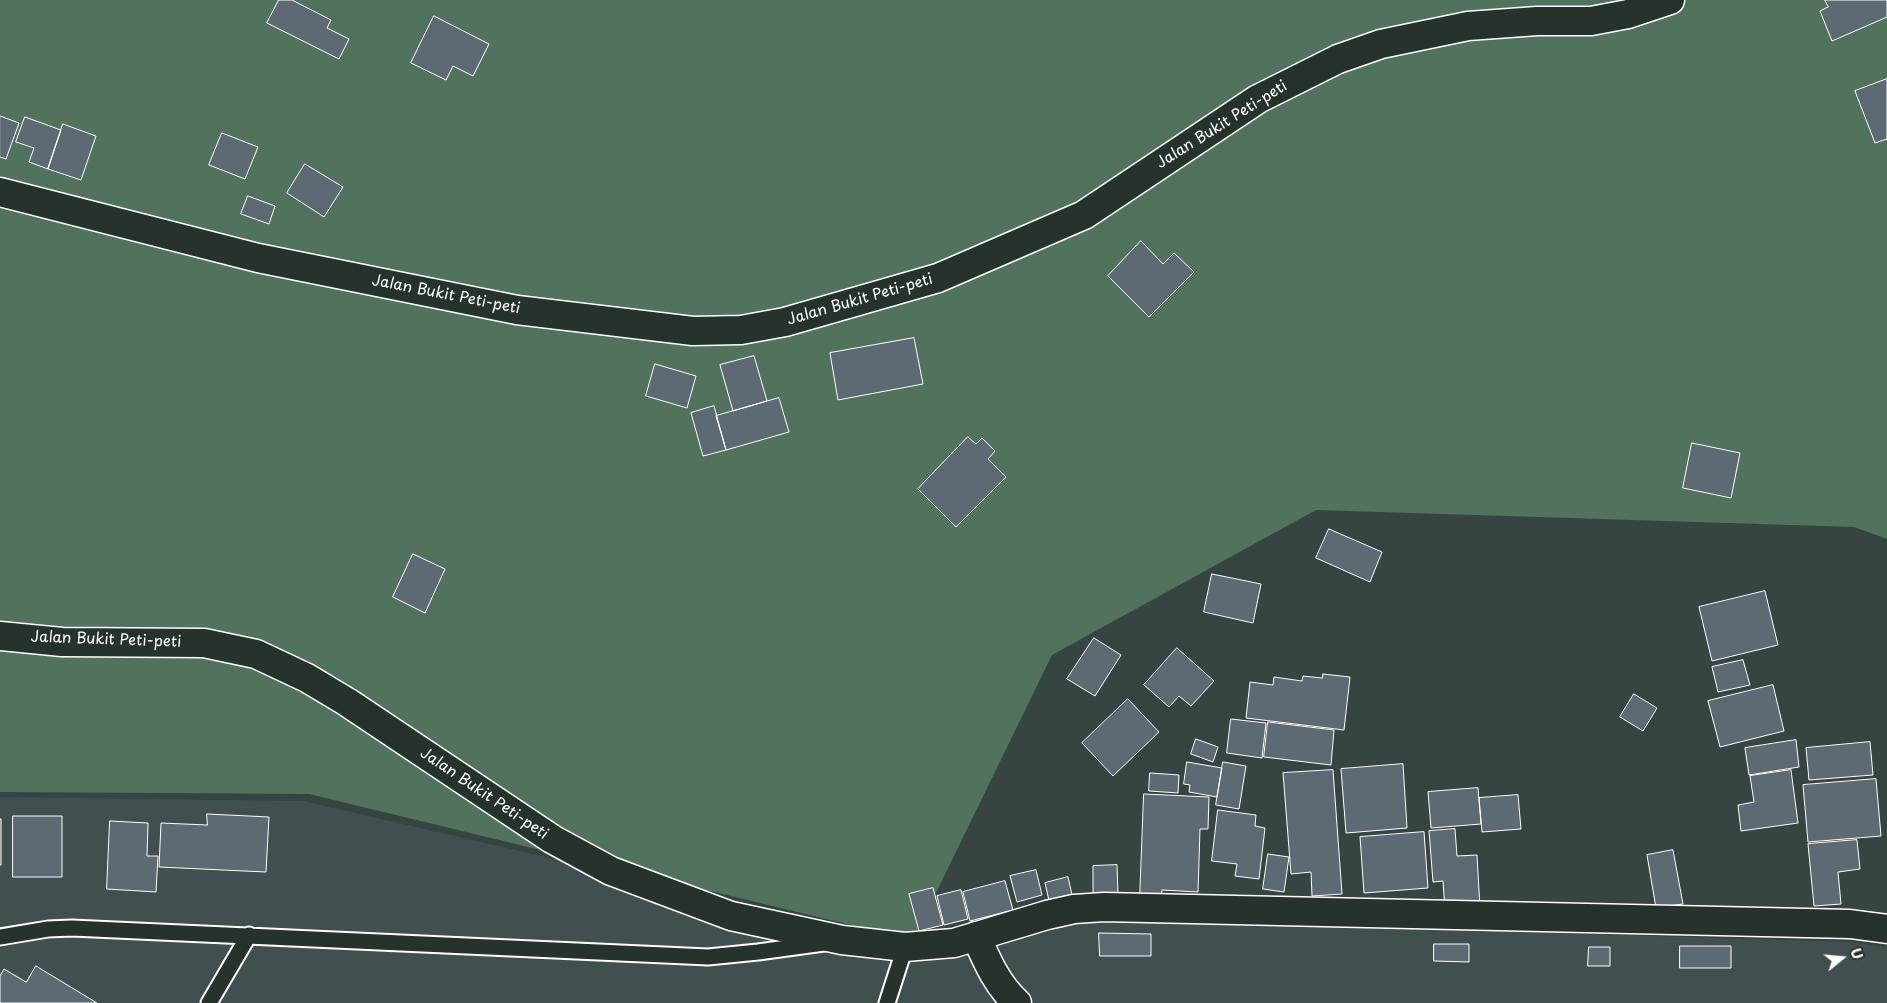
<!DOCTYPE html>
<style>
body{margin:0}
#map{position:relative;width:1887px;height:1003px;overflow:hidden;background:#364442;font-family:"Playpen Sans",sans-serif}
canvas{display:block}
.north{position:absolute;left:1817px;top:933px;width:50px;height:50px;-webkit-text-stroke:4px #26332d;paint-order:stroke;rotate:73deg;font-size:14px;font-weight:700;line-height:20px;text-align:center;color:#fff}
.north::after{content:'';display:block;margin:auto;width:18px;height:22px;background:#fff;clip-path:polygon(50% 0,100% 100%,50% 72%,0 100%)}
</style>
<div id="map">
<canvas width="1887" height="1003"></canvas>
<div class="north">U</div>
</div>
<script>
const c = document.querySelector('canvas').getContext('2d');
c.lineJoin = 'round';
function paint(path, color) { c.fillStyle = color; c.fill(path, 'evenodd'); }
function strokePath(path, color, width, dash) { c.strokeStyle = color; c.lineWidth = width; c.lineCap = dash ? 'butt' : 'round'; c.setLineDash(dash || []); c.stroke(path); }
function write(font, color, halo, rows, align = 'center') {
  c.font = font + ' "Playpen Sans",sans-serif'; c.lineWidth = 4; c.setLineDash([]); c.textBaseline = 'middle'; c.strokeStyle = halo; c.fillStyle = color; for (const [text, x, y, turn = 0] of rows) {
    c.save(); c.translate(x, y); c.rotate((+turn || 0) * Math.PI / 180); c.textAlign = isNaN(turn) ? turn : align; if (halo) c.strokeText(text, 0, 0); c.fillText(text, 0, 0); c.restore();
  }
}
paint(new Path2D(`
 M 0,797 L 303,801 L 915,942 L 1096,919 L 1850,942 L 1887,947 L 1887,1003 L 0,1003 Z`), '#424f51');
paint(new Path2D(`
 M 0,0 L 1887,0 L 1887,539 L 1854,527 L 1316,510 L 1052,655 L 913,940 L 309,794 L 0,792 Z`), '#51725c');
const building = new Path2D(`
 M 279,0 L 292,0 L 331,20 L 327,28 L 349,39 L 339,59 L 267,23 Z
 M 1825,0 L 1887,0 L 1887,17 L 1832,41 L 1820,11 L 1828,7 Z
 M 434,16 L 489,44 L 473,76 L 453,66 L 446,80 L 411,63 Z
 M 1887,79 L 1887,139 L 1875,143 L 1855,91 Z
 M 0,116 L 19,123 L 6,159 L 0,157 Z
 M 25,117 L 61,130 L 48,169 L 29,162 L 34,148 L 16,142 Z
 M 63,124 L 96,136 L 81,180 L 48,169 Z
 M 222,133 L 258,147 L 245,179 L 209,165 Z
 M 305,164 L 343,187 L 324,217 L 287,193 Z
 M 248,196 L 275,206 L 269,224 L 241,214 Z
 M 1141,241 L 1163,264 L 1174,253 L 1194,272 L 1149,317 L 1108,276 Z
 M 914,338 L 923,384 L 838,400 L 830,353 Z
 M 754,356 L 767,401 L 733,411 L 720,365 Z
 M 655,364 L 696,376 L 687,408 L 646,396 Z
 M 779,398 L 789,432 L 726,450 L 716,416 Z
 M 714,406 L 726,450 L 703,456 L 691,413 Z
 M 968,437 L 976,444 L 982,438 L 995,451 L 988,459 L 1006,477 L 956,527 L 918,489 Z
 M 1692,443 L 1740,453 L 1731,498 L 1683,488 Z
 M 1329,529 L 1382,552 L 1370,582 L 1316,558 Z
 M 413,554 L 445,569 L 425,613 L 393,597 Z
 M 1212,574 L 1261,584 L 1253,623 L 1204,612 Z
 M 1765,591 L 1778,645 L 1712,661 L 1699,607 Z
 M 1094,638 L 1121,655 L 1095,696 L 1067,679 Z
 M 1177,648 L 1214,681 L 1191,706 L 1179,696 L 1169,707 L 1144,685 Z
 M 1743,660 L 1750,685 L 1718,692 L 1712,667 Z
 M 1323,674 L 1350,677 L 1344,730 L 1246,718 L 1250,682 L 1273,685 L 1274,677 L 1302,681 L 1303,676 L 1322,678 Z
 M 1773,685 L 1784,731 L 1720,747 L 1708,701 Z
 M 1634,694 L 1657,708 L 1643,731 L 1620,717 Z
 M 1128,699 L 1159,732 L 1113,776 L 1082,743 Z
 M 1231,719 L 1266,723 L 1262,758 L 1227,753 Z
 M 1268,722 L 1334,730 L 1331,765 L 1264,757 Z
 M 1196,739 L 1218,747 L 1213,762 L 1191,754 Z
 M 1796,740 L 1799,767 L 1749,775 L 1745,748 Z
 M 1870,742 L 1873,775 L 1809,780 L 1806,748 Z
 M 1187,762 L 1222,768 L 1217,797 L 1189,792 L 1190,785 L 1184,784 Z
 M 1223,762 L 1246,766 L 1239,809 L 1216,805 Z
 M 1403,764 L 1407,828 L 1346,833 L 1341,769 Z
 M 1333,770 L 1342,894 L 1312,896 L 1311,872 L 1291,874 L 1283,773 Z
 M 1791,770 L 1798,823 L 1741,831 L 1738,805 L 1754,802 L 1750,776 Z
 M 1150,773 L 1179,775 L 1178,793 L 1149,791 Z
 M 1876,779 L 1881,836 L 1808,842 L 1803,785 Z
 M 1478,788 L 1481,824 L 1431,828 L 1428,792 Z
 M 1144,794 L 1209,797 L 1208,829 L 1200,829 L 1198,892 L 1162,890 L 1161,900 L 1140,899 Z
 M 1518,795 L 1521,829 L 1482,832 L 1479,798 Z
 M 1218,810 L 1256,815 L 1255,826 L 1265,828 L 1259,879 L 1235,876 L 1237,864 L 1212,861 Z
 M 207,814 L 269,817 L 266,872 L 159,867 L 161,823 L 207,825 Z
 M 13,816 L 62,816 L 62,877 L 13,877 Z
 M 0,819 L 1,819 L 1,865 L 0,865 Z
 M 110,821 L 148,823 L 147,856 L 158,856 L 156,892 L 107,889 Z
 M 1455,829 L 1457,856 L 1477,855 L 1480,908 L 1445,911 L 1443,881 L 1433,882 L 1429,831 Z
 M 1424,832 L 1428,888 L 1364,893 L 1360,837 Z
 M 1857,840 L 1860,869 L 1838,872 L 1841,904 L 1814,906 L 1808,844 Z
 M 1673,850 L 1683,904 L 1656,908 L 1647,855 Z
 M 1268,854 L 1289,857 L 1284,892 L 1263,889 Z
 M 1117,865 L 1118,894 L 1093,894 L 1093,866 Z
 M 1036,870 L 1042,895 L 1017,902 L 1010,876 Z
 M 1068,877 L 1073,899 L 1050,905 L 1045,883 Z
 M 1005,881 L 1013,910 L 970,921 L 963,892 Z
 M 933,888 L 943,925 L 919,931 L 909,894 Z
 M 961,890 L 968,919 L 944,925 L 937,896 Z
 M 1099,933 L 1151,934 L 1151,956 L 1100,956 Z
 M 1434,944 L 1469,944 L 1469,962 L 1434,961 Z
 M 1680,946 L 1731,946 L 1731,968 L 1680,968 Z
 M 1589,947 L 1610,947 L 1610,966 L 1588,966 Z
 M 36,966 L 97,1003 L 0,1003 L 0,976 L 4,969 L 26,982 Z`);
paint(building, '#5d6a74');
strokePath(building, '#fff', 1);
const lane = new Path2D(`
 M 0,937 L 48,929 L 72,928 L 708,957 L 758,952 L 824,943
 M 209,1003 L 249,935
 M 887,1003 L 905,947`);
const secondary = new Path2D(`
 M 0,192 L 258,258 L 517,310 L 693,331 L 741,330 L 785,322 L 938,278 L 1084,215 L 1258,99 L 1338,59 L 1381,44 L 1468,26 L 1537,21 L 1591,21 L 1628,14 L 1670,0
 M 0,636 L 62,642 L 204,643 L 256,654 L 307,678 L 347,702 L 552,839 L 611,871 L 731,916 L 842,940 L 905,947 L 954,943 L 1047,915 L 1074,909 L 1104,907 L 1850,924 L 1887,929
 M 976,936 C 987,961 997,985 1017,1003`);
strokePath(lane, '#fff', 19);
strokePath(secondary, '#fff', 31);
strokePath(lane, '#26332d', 15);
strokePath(secondary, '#26332d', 28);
write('15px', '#fff', '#26332d', [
 ["Jalan Bukit Peti-peti",1222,125,-32],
 ["Jalan Bukit Peti-peti",446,295,11],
 ["Jalan Bukit Peti-peti",860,300,-16],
 ["Jalan Bukit Peti-peti",106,640,2],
 ["Jalan Bukit Peti-peti",484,794,34]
]);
</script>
